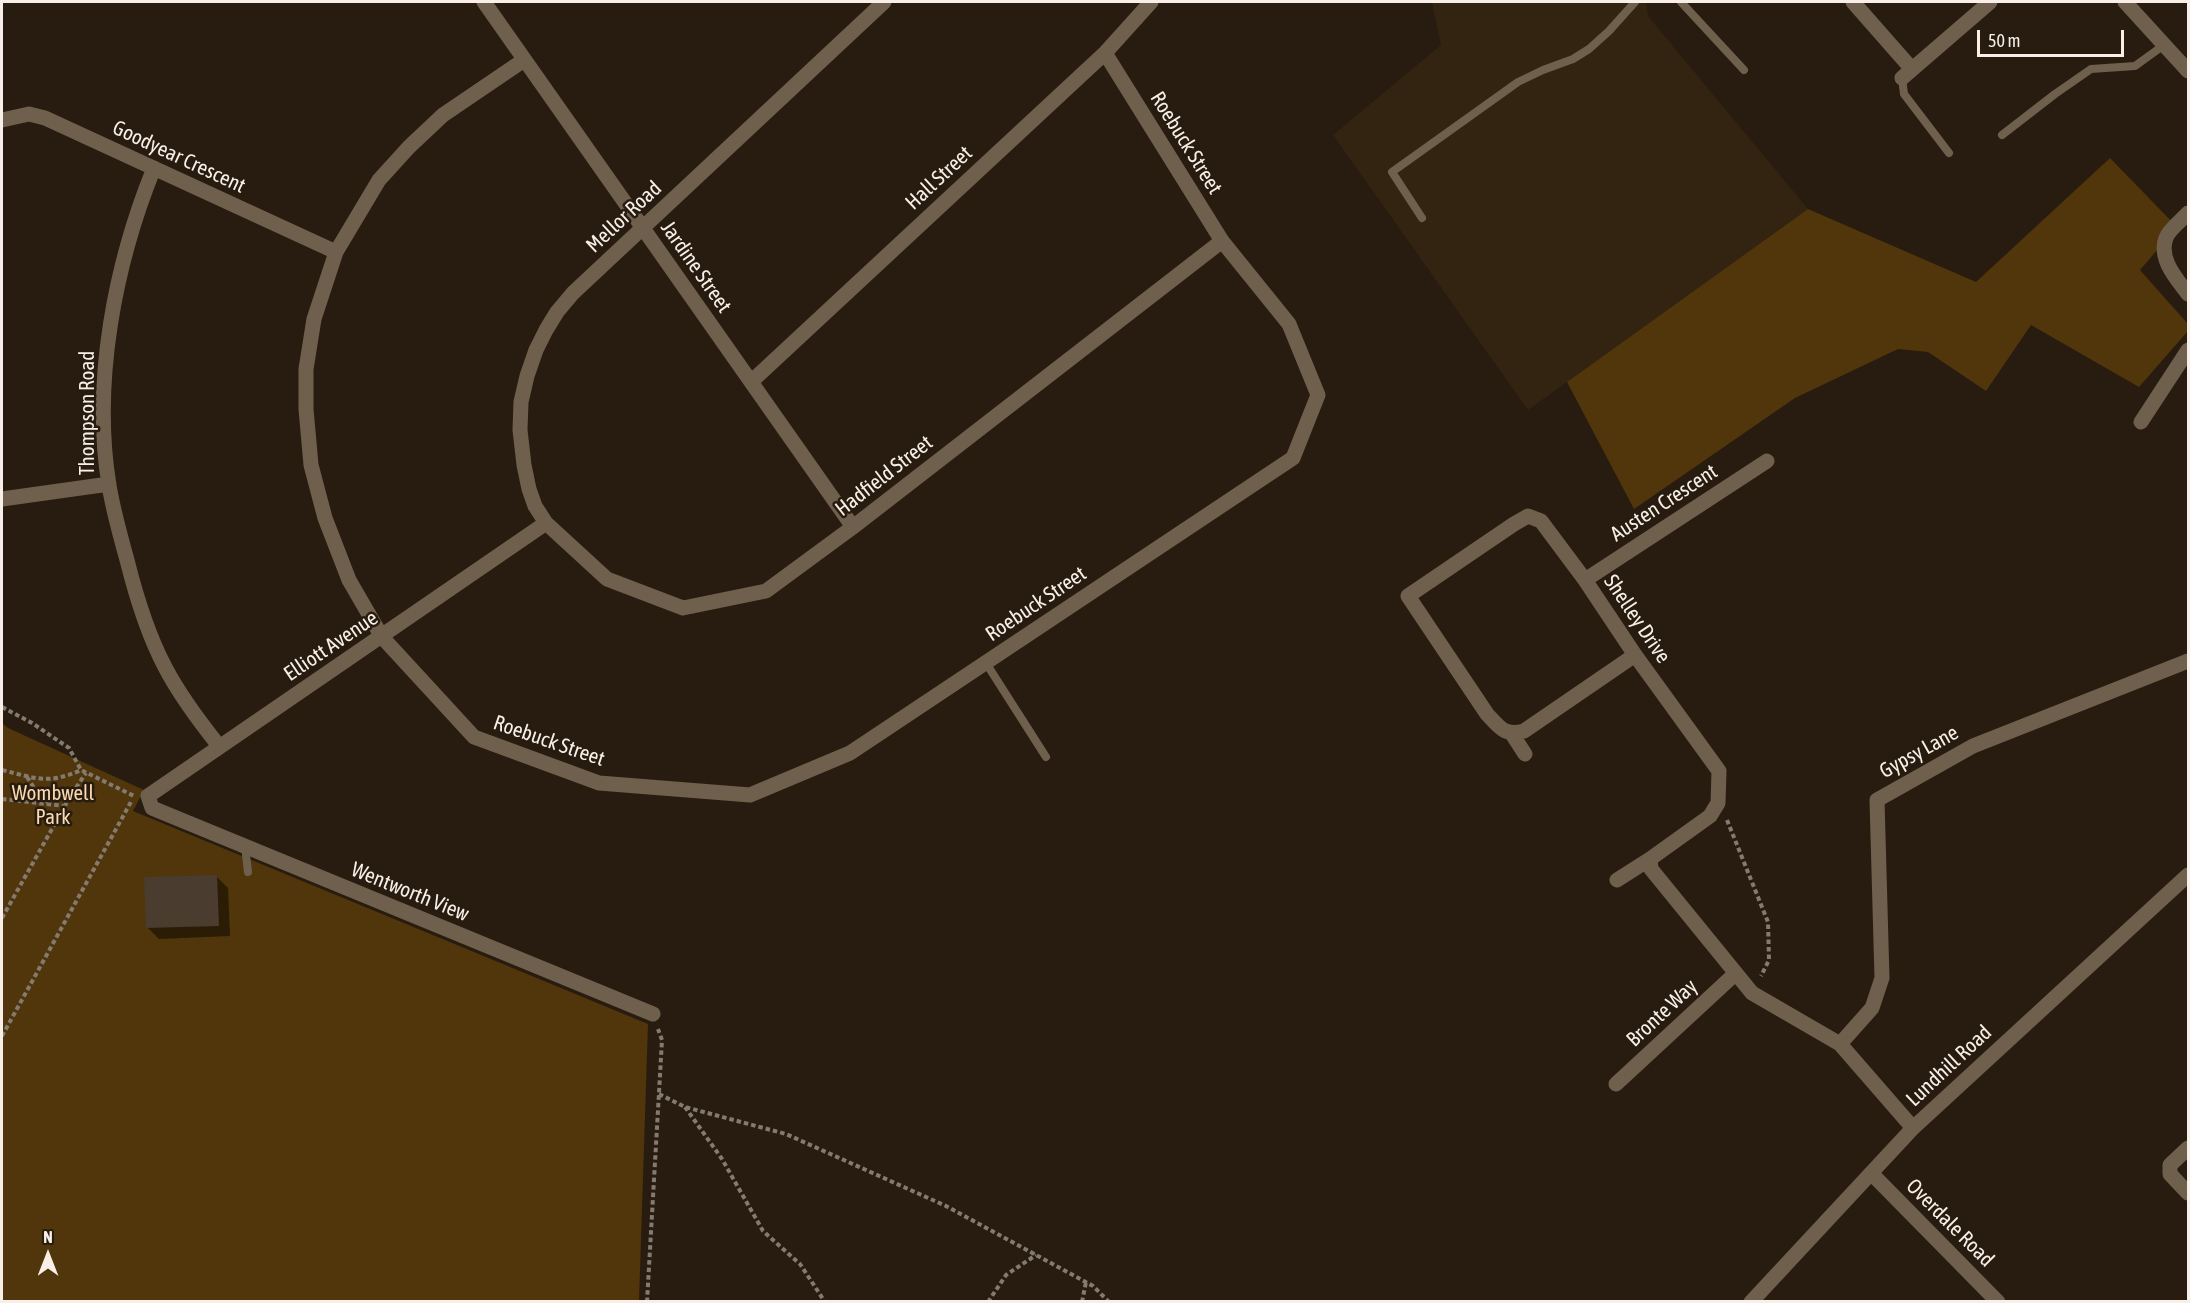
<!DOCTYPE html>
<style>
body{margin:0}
#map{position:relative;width:2190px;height:1303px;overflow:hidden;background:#271c0f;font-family:"Asap Condensed",sans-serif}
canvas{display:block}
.frame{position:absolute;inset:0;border:3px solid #f8f0e8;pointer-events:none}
.north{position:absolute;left:18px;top:1225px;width:60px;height:60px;-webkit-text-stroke:4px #271c0f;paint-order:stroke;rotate:0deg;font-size:16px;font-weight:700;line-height:24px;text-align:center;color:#f8f0e8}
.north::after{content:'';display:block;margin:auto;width:21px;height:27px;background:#f8f0e8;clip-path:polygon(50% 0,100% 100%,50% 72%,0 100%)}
.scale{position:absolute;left:1977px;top:30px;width:147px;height:27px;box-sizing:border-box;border:3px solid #f8f0e8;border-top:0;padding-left:8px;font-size:18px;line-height:21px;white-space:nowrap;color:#f8f0e8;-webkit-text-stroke:4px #271c0f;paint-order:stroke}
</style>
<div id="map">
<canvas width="2190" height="1303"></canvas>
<div class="frame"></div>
<div class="north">N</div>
<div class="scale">50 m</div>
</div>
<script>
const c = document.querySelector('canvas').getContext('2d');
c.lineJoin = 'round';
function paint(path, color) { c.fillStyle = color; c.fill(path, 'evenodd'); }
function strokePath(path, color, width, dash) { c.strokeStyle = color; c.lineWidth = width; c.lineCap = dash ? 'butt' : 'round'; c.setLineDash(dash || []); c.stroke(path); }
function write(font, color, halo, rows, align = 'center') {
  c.font = font + ' "Asap Condensed",sans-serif'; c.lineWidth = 5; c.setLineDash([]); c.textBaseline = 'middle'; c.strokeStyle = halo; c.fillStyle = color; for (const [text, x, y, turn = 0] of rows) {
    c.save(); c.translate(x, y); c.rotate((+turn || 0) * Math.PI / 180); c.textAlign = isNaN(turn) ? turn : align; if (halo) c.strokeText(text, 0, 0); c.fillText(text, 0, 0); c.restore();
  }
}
paint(new Path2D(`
 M 1432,2 L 1646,2 L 1648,16 L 1808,209 L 1528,410 L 1333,135 L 1441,45 Z`), '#332411');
paint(new Path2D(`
 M 2110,158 L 2177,227 L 2140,270 L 2188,324 L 2188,331 L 2139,387 L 2031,325 L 1986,391 L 1928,352 L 1898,349 L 1795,398 L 1634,509 L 1567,382 L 1808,209 L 1976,282 Z
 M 2,723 L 8,728 L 144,790 L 133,811 L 648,1024 L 639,1301 L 2,1301 Z`), '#51350b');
paint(new Path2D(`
 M 216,876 L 228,888 L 230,936 L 159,939 L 147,927 Z`), '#0007');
paint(new Path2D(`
 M 217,875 L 219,926 L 146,928 L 144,877 Z`), '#4a3d2f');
strokePath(new Path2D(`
 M 2,707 L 32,723 L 69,748 L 81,770
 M 2,770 C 35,778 48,785 81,770 L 134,796
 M 27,777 L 38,794 L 51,805
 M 2,799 L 65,806
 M 1727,820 L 1768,922 L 1769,960 L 1761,976
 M 2,918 L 71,795 L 86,773
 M 2,1036 L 132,800
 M 659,1094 L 685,1107 L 786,1134 L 946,1206 L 1093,1286 L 1109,1302
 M 685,1107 L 722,1159 L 763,1231 L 800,1264 L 825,1302
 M 647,1302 L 662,1040 L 658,1029
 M 988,1302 L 1006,1275 L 1036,1255
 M 1082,1302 L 1086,1282`), '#847b70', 4, [4.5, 3]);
strokePath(new Path2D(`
 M 1681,2 L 1744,70
 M 1902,78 L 1904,94 L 1949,153
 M 2002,135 L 2055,94 L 2091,69 L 2135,66 L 2164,45
 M 1422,218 L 1392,172 L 1518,82 L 1543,70 L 1573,59 L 1589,49 L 1609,31 L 1635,2
 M 986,663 L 1046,757
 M 245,846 L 248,872`), '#6f604d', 8);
strokePath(new Path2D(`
 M 484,2 L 853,527
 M 884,2 L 573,293 L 557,312 L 546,330 L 536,350 L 527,376 L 521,402 L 520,430 L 524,465 L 529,489 L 535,506 L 546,523 L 607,579 L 683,608 L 766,591 L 853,527 L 1222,241
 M 1853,2 L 1911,68
 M 524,60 L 443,115 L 409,147 L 379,180 L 336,252 L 314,319 L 306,369 L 306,409 L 311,465 L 325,518 L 349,580 L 382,637 L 474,737 L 599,783 L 750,795 L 850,753 L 1293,458 L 1318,395 L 1289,324 L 1222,241 L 1105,53
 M 1902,78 L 1990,2
 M 2,120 L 29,114 L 45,118 L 336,252
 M 154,168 C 115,264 92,382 109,485 C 113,510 120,535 127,560 C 136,596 148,635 165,667 C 180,696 199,721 219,746
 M 2188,213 C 2182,220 2169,229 2166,238 C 2158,259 2177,279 2188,294
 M 752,381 L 1105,53 L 1151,2
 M 2141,422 L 2188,350
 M 2,499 L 109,484
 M 546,523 L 148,796 L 152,808 L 653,1014
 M 1585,580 L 1767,461
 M 1635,655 L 1524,731 C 1504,736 1500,728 1487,714 L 1408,596 L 1514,524 L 1528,516 L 1541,521 L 1585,580 L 1635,655 L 1719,771 L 1718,803 L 1710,816 L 1650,859 L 1651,869 L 1752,993 L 1840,1044 L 1913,1128
 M 1512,734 L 1525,754
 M 1617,880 L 1650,859
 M 1840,1044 L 1872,1008 L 1882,978 L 1877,800 L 1973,746 L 2188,661
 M 1616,1084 L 1736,973
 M 2188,1148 L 2170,1165 L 2170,1174 L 2188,1193
 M 1872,1174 L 1998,1302
 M 1751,1302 L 1913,1128 L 2188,875`), '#6f604d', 15);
strokePath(new Path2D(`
 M 2125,2 L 2188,71`), '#6f604d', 15);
write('21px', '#f8f0e8', '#271c0f', [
 ["Roebuck Street",1186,143,58],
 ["Goodyear Crescent",179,157,25],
 ["Hall Street",939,178,-43],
 ["Mellor Road",624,217,-43],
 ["Jardine Street",696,267,55],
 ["Thompson Road",87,413,-90],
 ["Hadfield Street",884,476,-38],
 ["Austen Crescent",1664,503,-33],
 ["Roebuck Street",1036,604,-34],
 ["Shelley Drive",1637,619,56],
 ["Elliott Avenue",331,646,-34],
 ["Roebuck Street",549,741,19],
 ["Gypsy Lane",1919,752,-29],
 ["Wentworth View",410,892,22],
 ["Bronte Way",1662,1013,-43],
 ["Lundhill Road",1949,1066,-43],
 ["Overdale Road",1950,1223,45]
]);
write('21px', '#fbd9b1', '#271c0f', [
 ["Wombwell",53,793],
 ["Park",53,817]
]);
</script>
